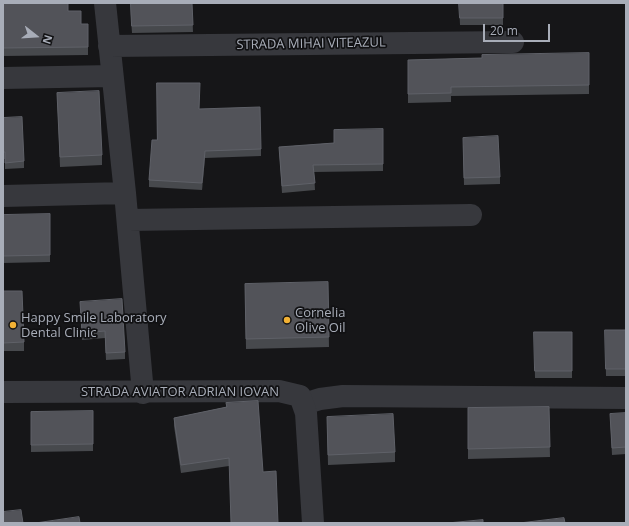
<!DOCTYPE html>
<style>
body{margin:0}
#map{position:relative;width:629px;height:526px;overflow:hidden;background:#161618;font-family:"Open Sans",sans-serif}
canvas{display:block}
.frame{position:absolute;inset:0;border:4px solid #a8adb8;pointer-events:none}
.north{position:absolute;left:16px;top:16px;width:40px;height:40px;-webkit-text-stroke:3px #111113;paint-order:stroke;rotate:107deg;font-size:11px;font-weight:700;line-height:16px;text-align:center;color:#a8adb8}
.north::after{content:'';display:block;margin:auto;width:14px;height:18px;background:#a8adb8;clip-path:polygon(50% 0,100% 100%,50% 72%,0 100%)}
.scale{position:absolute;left:483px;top:24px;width:67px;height:18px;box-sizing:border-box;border:2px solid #a8adb8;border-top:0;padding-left:5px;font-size:12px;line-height:14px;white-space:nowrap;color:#a8adb8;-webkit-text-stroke:3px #111113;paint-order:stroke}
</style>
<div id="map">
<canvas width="629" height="526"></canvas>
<div class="frame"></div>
<div class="north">N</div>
<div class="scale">20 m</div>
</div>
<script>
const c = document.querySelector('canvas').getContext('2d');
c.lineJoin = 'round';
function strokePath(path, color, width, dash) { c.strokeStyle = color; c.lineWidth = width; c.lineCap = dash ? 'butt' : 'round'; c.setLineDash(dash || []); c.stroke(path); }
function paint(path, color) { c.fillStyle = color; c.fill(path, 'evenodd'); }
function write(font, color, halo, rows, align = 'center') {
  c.font = font + ' "Open Sans",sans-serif'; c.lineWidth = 3.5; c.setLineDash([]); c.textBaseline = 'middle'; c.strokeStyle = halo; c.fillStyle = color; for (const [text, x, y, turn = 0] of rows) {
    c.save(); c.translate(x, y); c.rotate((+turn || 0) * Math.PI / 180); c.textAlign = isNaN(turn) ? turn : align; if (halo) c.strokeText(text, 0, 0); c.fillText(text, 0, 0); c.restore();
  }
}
strokePath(new Path2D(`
 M 105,3 L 125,193 L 143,393
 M 109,46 L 513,42
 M 3,78 L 112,76
 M 3,196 L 125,193
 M 128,220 L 471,215
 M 304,404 L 320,399 L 343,396 L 626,398`), '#37383d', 22);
strokePath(new Path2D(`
 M 3,392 L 279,391 L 300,396 L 306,413 L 313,523`), '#37383d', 22);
paint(new Path2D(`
 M 3,3 L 68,11 L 81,24 L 88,24 L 88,55 L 3,56 Z
 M 130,3 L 192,3 L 193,32 L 132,33 Z
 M 459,3 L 503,3 L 503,25 L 460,25 Z
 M 589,53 L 589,94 L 451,96 L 451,102 L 408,103 L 408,60 L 482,58 Z
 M 57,93 L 102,155 L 102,165 L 60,167 Z
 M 199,109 L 261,149 L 261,156 L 205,158 L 202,190 L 149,187 L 149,180 Z
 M 3,118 L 24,161 L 24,168 L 5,169 L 5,159 L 3,159 Z
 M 383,129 L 383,171 L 314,172 L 315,190 L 282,193 L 279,147 L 334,143 Z
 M 463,145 L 500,177 L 500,184 L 464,185 Z
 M 50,214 L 50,262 L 3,263 L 3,215 Z
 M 328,282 L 329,347 L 246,349 L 245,284 Z
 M 3,291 L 24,342 L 24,351 L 3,351 Z
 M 80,302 L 125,352 L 125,359 L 106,360 L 105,338 L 82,340 Z
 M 605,330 L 626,330 L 626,376 L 606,376 Z
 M 534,332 L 572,332 L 572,378 L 535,378 Z
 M 226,403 L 263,472 L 278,523 L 229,466 L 181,473 L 174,426 L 174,418 L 226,407 Z
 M 549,407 L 550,457 L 468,459 L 468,408 Z
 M 93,411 L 93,451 L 31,452 L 31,412 Z
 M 626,413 L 626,454 L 612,455 L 610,414 Z
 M 327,417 L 395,452 L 395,462 L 328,465 Z`), '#47494d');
paint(new Path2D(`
 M 205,151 L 205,158 L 202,190 L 202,183 Z`), '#2f3033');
const building = new Path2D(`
 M 3,3 L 68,3 L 68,11 L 81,11 L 81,24 L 88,24 L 88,47 L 3,48 Z
 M 131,3 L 192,3 L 193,25 L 132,26 Z
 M 459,3 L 503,3 L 503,18 L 460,18 Z
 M 589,53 L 589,85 L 451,87 L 451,93 L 408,94 L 408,60 L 482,58 L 482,55 Z
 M 157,83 L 200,83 L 199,109 L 260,107 L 261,149 L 205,151 L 202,183 L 149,180 L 152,140 L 157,140 Z
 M 99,91 L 102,155 L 60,157 L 57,93 Z
 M 22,117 L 24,161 L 5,163 L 5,152 L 3,152 L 3,118 Z
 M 383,129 L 383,164 L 313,165 L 315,183 L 282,186 L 279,147 L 334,143 L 334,130 Z
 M 498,136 L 500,177 L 464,178 L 463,138 Z
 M 50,214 L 50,255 L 3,256 L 3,215 Z
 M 328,282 L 329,337 L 246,339 L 245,284 Z
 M 3,291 L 22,291 L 24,342 L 3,343 Z
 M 122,299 L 125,352 L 106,353 L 105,331 L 82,333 L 80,302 Z
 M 605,330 L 626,330 L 626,369 L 606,369 Z
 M 534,332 L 572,332 L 572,371 L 535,371 Z
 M 258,401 L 263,472 L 276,471 L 278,523 L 231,523 L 229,458 L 181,465 L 174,418 L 227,407 L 226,403 Z
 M 549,407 L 550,447 L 468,449 L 468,408 Z
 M 93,411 L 93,444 L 31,445 L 31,412 Z
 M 626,413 L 626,447 L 612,448 L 610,414 Z
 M 393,414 L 395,452 L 328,455 L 327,417 Z
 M 21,510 L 23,523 L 3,523 L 3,512 Z
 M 79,517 L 80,523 L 36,523 Z
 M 564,518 L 565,523 L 520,523 Z
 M 483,520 L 483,523 L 448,523 Z`);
paint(building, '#525359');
strokePath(building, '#5f6168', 1);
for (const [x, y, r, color] of [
 [287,320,4,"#f2b134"],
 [13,325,4,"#f2b134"]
]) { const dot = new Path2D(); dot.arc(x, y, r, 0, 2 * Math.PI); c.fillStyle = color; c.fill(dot); strokePath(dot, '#111113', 1.5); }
write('13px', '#a8adb8', '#111113', [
 ["STRADA MIHAI VITEAZUL",311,44,-1],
 ["STRADA AVIATOR ADRIAN IOVAN",180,392]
]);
write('13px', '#a8adb8', '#111113', [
 ["Cornelia",295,313],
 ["Olive Oil",295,328],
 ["Happy Smile Laboratory",21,318],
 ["Dental Clinic",21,333]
], 'left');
</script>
